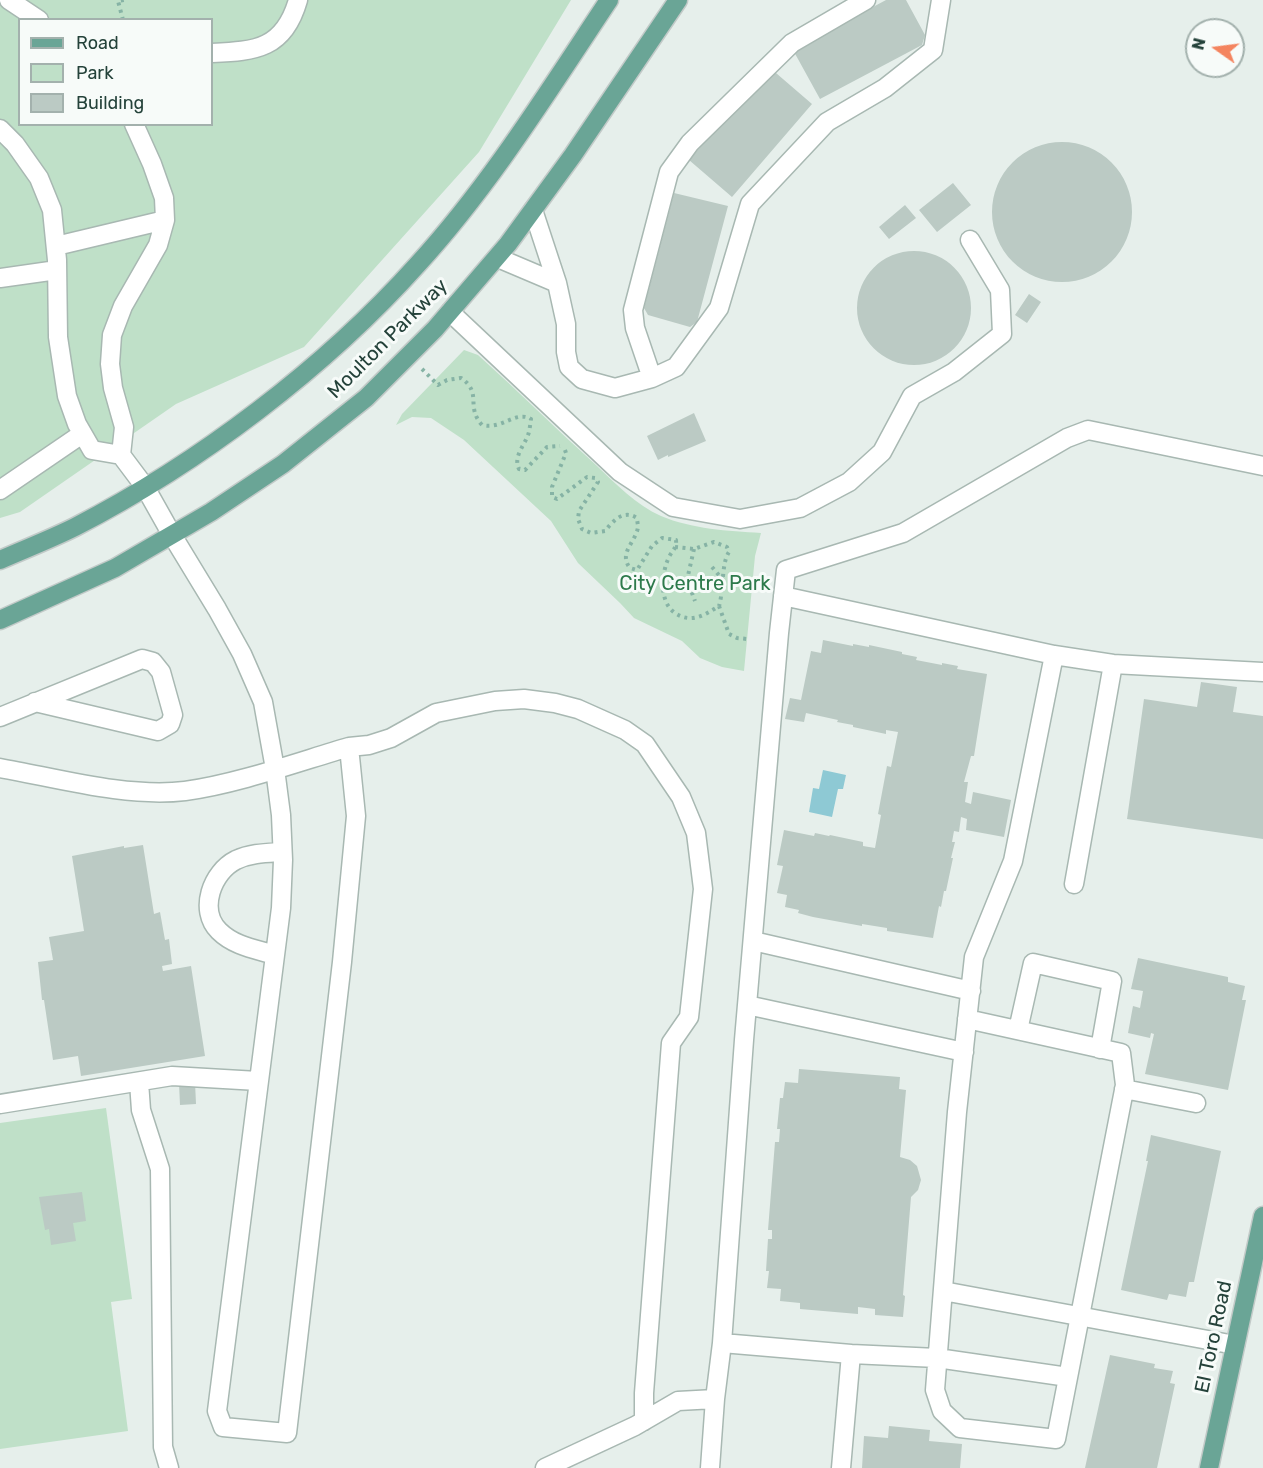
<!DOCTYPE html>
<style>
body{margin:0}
#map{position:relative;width:1263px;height:1468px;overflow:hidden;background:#e6efeb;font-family:Rubik,sans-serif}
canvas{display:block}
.legend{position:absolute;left:18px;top:18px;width:195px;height:108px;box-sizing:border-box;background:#f7fbf9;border:2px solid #a3b1ad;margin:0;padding:8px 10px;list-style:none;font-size:18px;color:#24423a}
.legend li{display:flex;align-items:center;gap:12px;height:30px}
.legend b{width:30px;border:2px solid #a3b1ad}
.north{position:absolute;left:1185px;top:18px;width:60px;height:60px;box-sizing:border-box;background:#f7fbf9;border:2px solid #a3b1ad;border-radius:50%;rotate:284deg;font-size:16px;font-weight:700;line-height:24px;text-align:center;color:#24423a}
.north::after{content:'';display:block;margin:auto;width:21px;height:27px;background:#f4845f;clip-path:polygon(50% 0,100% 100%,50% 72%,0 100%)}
</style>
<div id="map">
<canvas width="1263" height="1468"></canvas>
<ul class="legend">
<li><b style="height:8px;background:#6aa596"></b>Road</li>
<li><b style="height:16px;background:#bfe0c8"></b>Park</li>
<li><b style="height:16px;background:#bbcac4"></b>Building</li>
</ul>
<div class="north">N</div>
</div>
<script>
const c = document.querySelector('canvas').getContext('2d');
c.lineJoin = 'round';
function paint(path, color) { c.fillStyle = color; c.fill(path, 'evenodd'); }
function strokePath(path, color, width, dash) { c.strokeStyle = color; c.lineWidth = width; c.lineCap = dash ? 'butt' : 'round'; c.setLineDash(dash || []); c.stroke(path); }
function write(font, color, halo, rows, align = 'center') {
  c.font = font + ' Rubik,sans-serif'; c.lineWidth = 6; c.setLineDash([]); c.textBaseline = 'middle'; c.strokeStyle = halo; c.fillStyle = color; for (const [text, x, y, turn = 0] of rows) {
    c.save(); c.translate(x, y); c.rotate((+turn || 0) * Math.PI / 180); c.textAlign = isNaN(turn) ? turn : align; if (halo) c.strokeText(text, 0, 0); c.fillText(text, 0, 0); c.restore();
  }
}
paint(new Path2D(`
 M 0,0 L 571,0 L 479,152 L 304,347 L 176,404 L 20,512 L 0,518 ZM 20,20 L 212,20 L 212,124 L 20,124 Z
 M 464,350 L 478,355 C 518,391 556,429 596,465 C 616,484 636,505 661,516 C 692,529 728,531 761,533 L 755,556 L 744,671 L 722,667 L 700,658 L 682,641 L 634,618 L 620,603 L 578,563 L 551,521 L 464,440 L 431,418 L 412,417 L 396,425 L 402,414 Z
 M 106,1108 L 132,1299 L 111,1302 L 128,1431 L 0,1449 L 0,1123 Z`), '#bfe0c8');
paint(new Path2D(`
 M 823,770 L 846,775 L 843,789 L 838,789 L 832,817 L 809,812 L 813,788 L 819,789 Z`), '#8ec9d4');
paint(new Path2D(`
 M 886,0 L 906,0 L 925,35 L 922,45 L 820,99 L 793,50 Z
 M 769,67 L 812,104 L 732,197 L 689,160 Z
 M992 212a70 70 0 1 1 140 0a70 70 0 1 1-140 0Z
 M 953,183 L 971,205 L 937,232 L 919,210 Z
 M 674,193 L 728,206 L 697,322 L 690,327 L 648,315 L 644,308 Z
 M 905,205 L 916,218 L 889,239 L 879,227 Z
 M857 308a57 57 0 1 1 114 0a57 57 0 1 1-114 0Z
 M 1029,294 L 1041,302 L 1027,323 L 1015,315 Z
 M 694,413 L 706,441 L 668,457 L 668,455 L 658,460 L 647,436 Z
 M 823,640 L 853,646 L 853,644 L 869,647 L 869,645 L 902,652 L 902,654 L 917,657 L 916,660 L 942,665 L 942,663 L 958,666 L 957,669 L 987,674 L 974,756 L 971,756 L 964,782 L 968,782 L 965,802 L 971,804 L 973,792 L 1011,800 L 1004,837 L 966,830 L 967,819 L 961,817 L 959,832 L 954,831 L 952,842 L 955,842 L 951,858 L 953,858 L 946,891 L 944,891 L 941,907 L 939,906 L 933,938 L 887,931 L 887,928 L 862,924 L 862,926 L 813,917 L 798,913 L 799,910 L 785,907 L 787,895 L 777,893 L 783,866 L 777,865 L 784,830 L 814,836 L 815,833 L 829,836 L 830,835 L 863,842 L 863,846 L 875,848 L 881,815 L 878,814 L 887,766 L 891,767 L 898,732 L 886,730 L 886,734 L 853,727 L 853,725 L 837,722 L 838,720 L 806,713 L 804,722 L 785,719 L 790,698 L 801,700 L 811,651 L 821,653 Z
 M 1201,682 L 1237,687 L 1233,712 L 1263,716 L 1263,839 L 1127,819 L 1144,699 L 1197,707 Z
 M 143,845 L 154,914 L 160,912 L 165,940 L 169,939 L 172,964 L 162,966 L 163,971 L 191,966 L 205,1056 L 81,1076 L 78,1056 L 53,1060 L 44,1000 L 42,1000 L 38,962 L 53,960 L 49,937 L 84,931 L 72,856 L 124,846 L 124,848 Z
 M 1138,958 L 1228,977 L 1228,982 L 1245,986 L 1242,1000 L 1246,1000 L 1228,1090 L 1145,1074 L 1154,1034 L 1151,1033 L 1150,1038 L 1128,1033 L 1133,1006 L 1140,1008 L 1143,991 L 1131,989 Z
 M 799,1069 L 900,1077 L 899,1089 L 906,1090 L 900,1157 L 910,1160 L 917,1166 L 921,1180 L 918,1190 L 911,1197 L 903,1295 L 905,1296 L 903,1317 L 875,1315 L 875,1309 L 858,1307 L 858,1314 L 800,1309 L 800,1303 L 780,1301 L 781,1289 L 767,1288 L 769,1271 L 766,1271 L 768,1239 L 772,1239 L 772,1230 L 768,1230 L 775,1142 L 779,1142 L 780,1129 L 777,1129 L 780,1098 L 783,1098 L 785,1082 L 798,1083 Z
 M 195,1082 L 196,1104 L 180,1105 L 179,1083 Z
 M 1151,1135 L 1221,1151 L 1194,1282 L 1189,1282 L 1186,1297 L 1169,1294 L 1167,1300 L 1121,1290 L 1148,1161 L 1146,1161 Z
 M 82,1192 L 86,1221 L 73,1223 L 76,1241 L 51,1245 L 49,1229 L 45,1230 L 39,1197 Z
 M 1110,1355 L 1155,1364 L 1154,1368 L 1173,1371 L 1170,1383 L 1175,1384 L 1157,1468 L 1085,1468 Z
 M 889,1426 L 930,1430 L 929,1441 L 962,1444 L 960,1468 L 862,1468 L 864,1436 L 888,1438 Z`), '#bbcac4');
const minor = new Path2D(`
 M 9,0 L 39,20
 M 212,53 C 256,51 284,49 298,0
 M 0,129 L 15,144 L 39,178 L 52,210 L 57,260 L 58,337 L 67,396 L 77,424 L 92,450 L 121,455 L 124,427 L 113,388 L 110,364 L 112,335 L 123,306 L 158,245 L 165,220 L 164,198 L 152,164 L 134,124
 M 533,210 L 557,283 L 566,324 L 566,352 L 569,367 L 582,379 L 615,388 L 652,378 L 676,367 L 719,308 L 750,204 L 827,122 L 885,88 L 933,50 L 941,0
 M 56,246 L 165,220
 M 498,258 L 557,283
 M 0,278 L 57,270
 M 450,312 L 620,472 L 673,507 L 740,519 L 800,508 L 849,482 L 882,452 L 912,396 L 954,372 L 1002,334 L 1000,290 L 970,240
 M 652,378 L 635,328 L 633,310 L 669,172 L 690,143 L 792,43 L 866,0
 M 121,455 L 145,487 L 172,535 L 217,609 L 242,654 L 263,702 L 275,769 L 281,815 L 283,860 L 281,908 L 217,1411 L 223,1427 L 287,1433 L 342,962 L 356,816 L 349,747
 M 0,490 L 82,434
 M 783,596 L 1054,655 L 1113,664 L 1263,672
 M 0,717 L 142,659 L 153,662 L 161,672 L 173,715 L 170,724 L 158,731 L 35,702
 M 0,768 C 57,778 127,798 185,791 C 237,784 298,762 349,747 L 369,745 L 391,738 L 436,713 L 495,701 L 524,699 L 555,703 L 578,709 L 625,730 L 645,744 L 681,797 L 696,833 L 703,889 L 689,1017 L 671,1043 L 644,1393 L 644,1421
 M 1074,884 L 1113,664
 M 753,941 L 971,991
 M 275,955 C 255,949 234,946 219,931 C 198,910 212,872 236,860 C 251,853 267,853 282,852
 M 747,1005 L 964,1052
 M 967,1019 L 1121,1053 L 1125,1085 L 1056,1439 L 960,1428 L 942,1411 L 935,1390 L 957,1112 L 974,957 L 1013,861 L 1054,655
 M 1018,1030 L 1033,963 L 1112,981 L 1100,1049
 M 139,1082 L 141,1110 L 160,1169 L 163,1447 L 169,1468
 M 1124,1089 L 1196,1103
 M 0,1104 L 172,1076 L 258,1081
 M 943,1291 L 1235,1345
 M 851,1354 L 937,1358 L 1068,1377
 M 545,1468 L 635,1426 L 678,1401 L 715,1399
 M 710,1468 L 715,1399 L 722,1343
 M 841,1468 L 851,1354 L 722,1343 L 744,1040 L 779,633 L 786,570 L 903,533 L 1067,438 L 1088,430 L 1263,466`);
const major = new Path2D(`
 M 0,560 C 25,549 51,539 75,527 C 199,463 325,368 418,264 C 491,184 549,90 609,0
 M 0,620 L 115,568 L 211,512 L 283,464 L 366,398 L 435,329 L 508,244 L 573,155 L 678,0
 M 1209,1468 L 1263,1216`);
strokePath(minor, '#a8b8b2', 21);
strokePath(major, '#c2cac8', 21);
strokePath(new Path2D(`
 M 123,20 L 118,1 L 124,0
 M 422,369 L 438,385 L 447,380 L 461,378 C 483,393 465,406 482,425 C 502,430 516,410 531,419 C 530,424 530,430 528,435 C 524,446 513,457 519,469 L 525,470 L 547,447 L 560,446
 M 565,450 L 566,453 L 552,487 L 552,497 L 557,499 L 587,477 L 595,478 L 598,482 L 579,511 L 578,519 L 582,529 L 591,533 L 605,531 C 613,521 623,509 637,518 C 637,521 638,524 638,527 C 636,542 618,553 630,568 L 637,570 L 652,546 L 662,538 L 676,540 C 677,548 672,551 669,557 C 661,574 659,602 675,613 C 691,624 705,615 719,606 L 729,634 L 737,638 L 747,639
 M 675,547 L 694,549 L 714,542 L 727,547 L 729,552 C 721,564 724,590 719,606
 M 694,549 L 687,580 L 695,601
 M 712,567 L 723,580`), '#86b3a5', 4, [3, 4.5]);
strokePath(minor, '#fff', 18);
strokePath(major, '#6aa596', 18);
write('20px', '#24423a', '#f7fbf9', [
 ["Moulton Parkway",388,339,-45],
 ["El Toro Road",1214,1337,-78]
]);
write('20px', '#2d7a4b', '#f7fbf9', [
 ["City Centre Park",695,584]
]);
</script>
